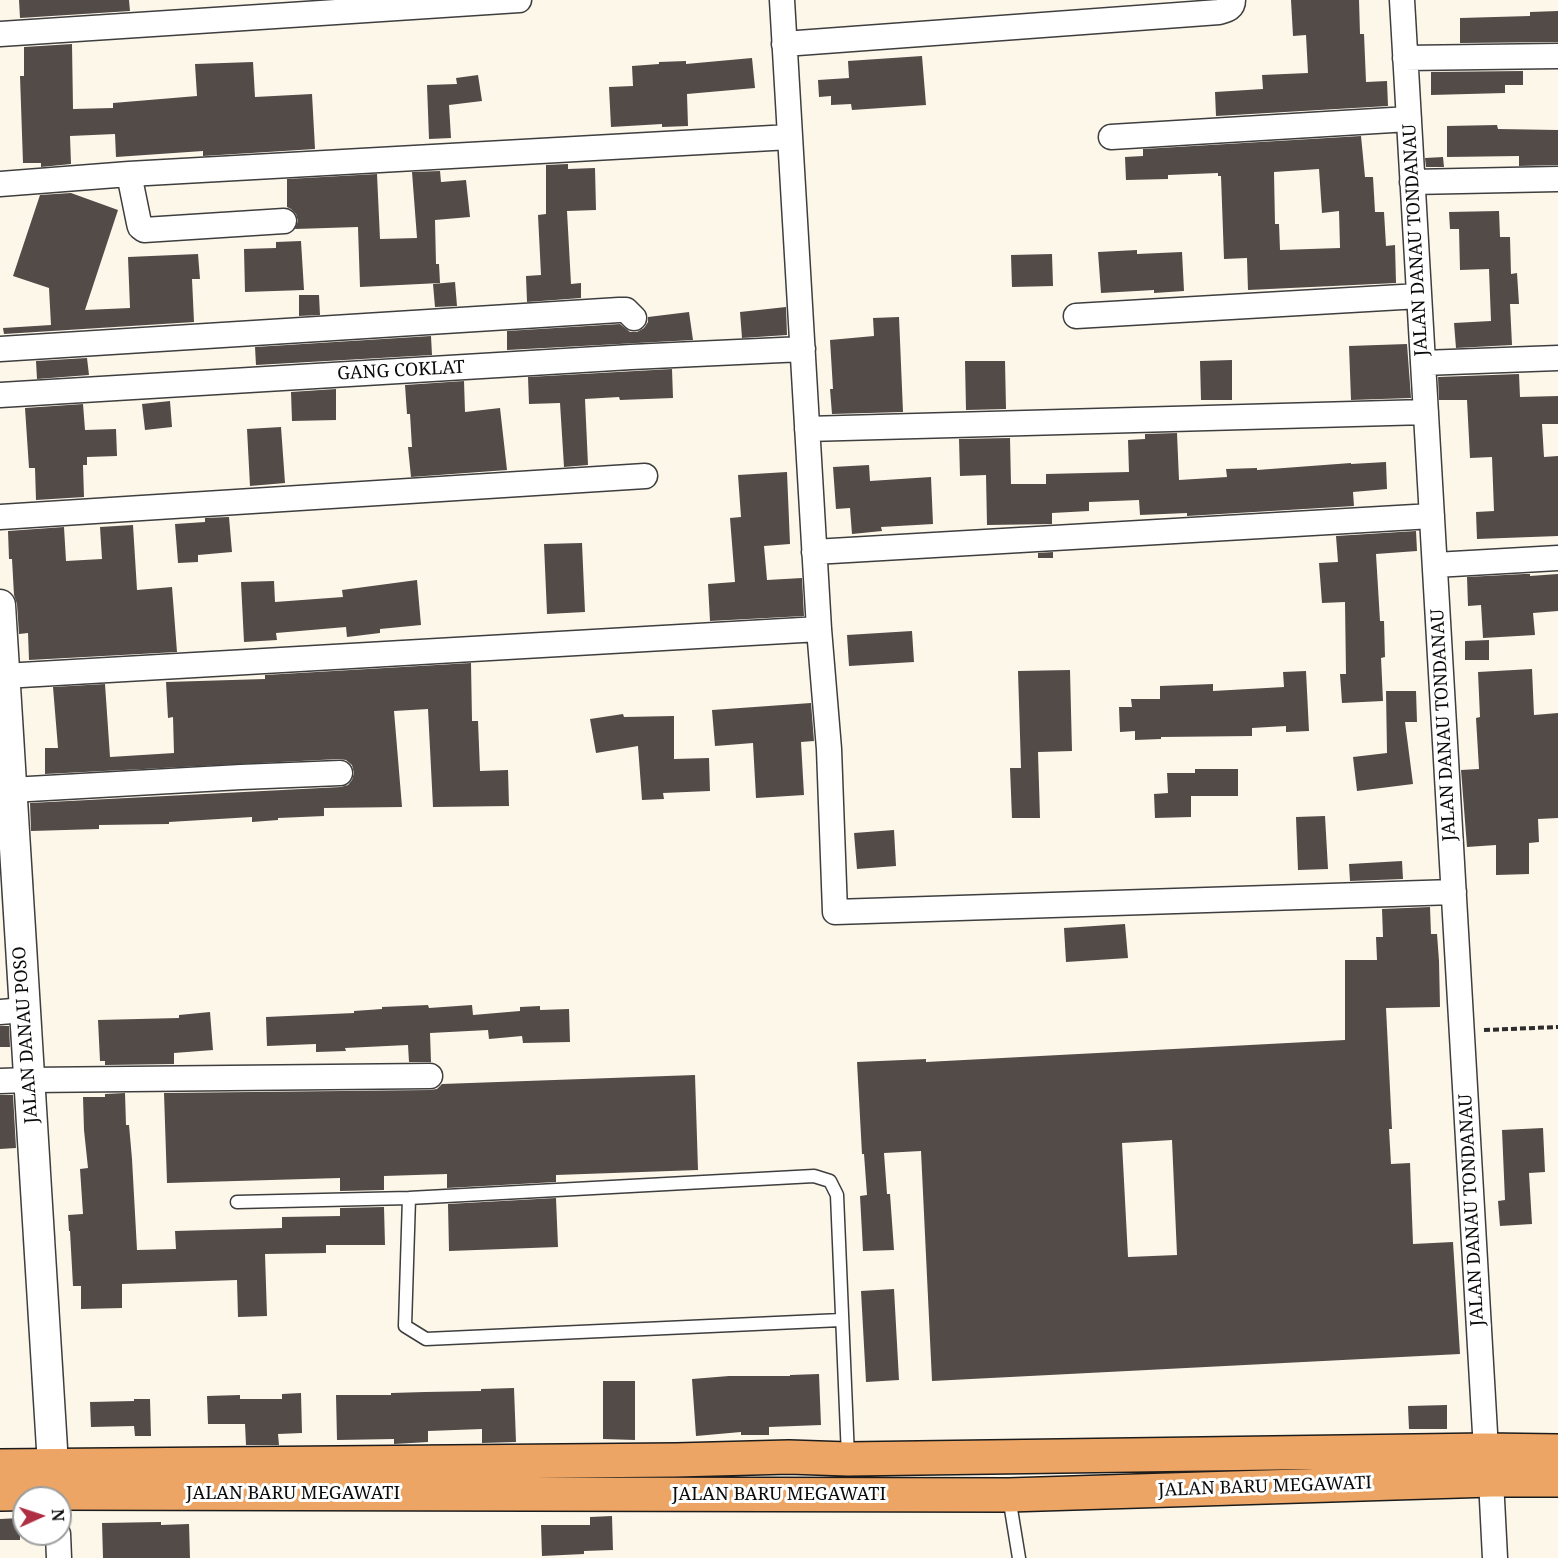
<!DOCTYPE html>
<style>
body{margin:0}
#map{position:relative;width:1558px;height:1558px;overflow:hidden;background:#fdf7ea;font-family:"Noto Serif",serif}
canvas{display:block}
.north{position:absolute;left:12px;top:1486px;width:60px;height:60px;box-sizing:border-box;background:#fff;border:2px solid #9d9d9d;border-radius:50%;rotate:87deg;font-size:16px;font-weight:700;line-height:24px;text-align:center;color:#0b0b0b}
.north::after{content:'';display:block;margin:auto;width:21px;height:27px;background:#af2e43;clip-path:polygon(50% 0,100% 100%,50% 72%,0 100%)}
</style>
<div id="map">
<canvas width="1558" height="1558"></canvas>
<div class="north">N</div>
</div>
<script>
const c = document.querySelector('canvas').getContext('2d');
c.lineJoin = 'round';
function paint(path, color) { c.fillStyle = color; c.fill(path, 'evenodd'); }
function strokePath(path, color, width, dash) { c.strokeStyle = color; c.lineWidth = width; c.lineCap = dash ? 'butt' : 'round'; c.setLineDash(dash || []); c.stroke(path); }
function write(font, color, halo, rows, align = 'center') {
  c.font = font + ' "Noto Serif",serif'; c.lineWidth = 6; c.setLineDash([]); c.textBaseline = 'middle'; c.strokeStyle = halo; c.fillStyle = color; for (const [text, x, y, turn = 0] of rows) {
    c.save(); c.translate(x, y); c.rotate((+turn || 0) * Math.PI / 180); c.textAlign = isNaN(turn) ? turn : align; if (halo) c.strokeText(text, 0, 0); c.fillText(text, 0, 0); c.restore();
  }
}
paint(new Path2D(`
 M 19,0 L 129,0 L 130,11 L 20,18 Z
 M 1291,0 L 1359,0 L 1360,34 L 1364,34 L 1366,82 L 1387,81 L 1388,106 L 1216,116 L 1215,92 L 1263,89 L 1262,75 L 1308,73 L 1306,35 L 1293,36 Z
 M 1558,11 L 1558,42 L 1460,43 L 1460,18 L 1530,16 L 1530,12 Z
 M 72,44 L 73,109 L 113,108 L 113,103 L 197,96 L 195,64 L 253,62 L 255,97 L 312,94 L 315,149 L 203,156 L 203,151 L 116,157 L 115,134 L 70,136 L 71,164 L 41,167 L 41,163 L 23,163 L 20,76 L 24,76 L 24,47 Z
 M 922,56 L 926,105 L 852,110 L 851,104 L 831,105 L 831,96 L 819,97 L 818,80 L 849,78 L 848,61 Z
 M 752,58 L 755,88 L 687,94 L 688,126 L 662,127 L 662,124 L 611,127 L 609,87 L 633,86 L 632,66 L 659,64 L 659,62 L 686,61 L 686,64 Z
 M 1523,71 L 1523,85 L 1505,85 L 1505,93 L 1431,95 L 1431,72 Z
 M 478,75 L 482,101 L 449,105 L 451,138 L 429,139 L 427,85 L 457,84 L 456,78 Z
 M 1497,125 L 1498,129 L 1558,130 L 1558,165 L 1519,166 L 1519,156 L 1447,157 L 1447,126 Z
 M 1361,136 L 1365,177 L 1373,177 L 1375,212 L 1384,212 L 1386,246 L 1395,245 L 1396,283 L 1248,290 L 1247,258 L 1224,259 L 1221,176 L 1218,176 L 1218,173 L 1168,175 L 1168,179 L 1126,180 L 1125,157 L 1143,156 L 1143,149 ZM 1319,169 L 1322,213 L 1339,211 L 1340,248 L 1280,250 L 1279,224 L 1275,224 L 1274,172 Z
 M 1443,157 L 1444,167 L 1426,167 L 1425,158 Z
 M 568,164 L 568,169 L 595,168 L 596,210 L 567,211 L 571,284 L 581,283 L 581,298 L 527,302 L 526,276 L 541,275 L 538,215 L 546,214 L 546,165 Z
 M 440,171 L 441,182 L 466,180 L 470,217 L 435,220 L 436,264 L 439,264 L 440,283 L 360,287 L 358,227 L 295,229 L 298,221 L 296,214 L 291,209 L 287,207 L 287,179 L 377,174 L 380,239 L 417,238 L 412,172 Z
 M 71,193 L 118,210 L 85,310 L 130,308 L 128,257 L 198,254 L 200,279 L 192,279 L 194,322 L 4,334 L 3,328 L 51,325 L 49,288 L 13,276 L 40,195 Z
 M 1499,211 L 1500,237 L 1510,237 L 1511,274 L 1517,273 L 1519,304 L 1510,304 L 1512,345 L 1456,348 L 1454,323 L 1491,321 L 1489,269 L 1460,270 L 1459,229 L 1450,229 L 1449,212 Z
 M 301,241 L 304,290 L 245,292 L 244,249 L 276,248 L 276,242 Z
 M 1137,250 L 1137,254 L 1182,252 L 1184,291 L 1154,293 L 1154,290 L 1101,293 L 1098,252 Z
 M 1052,254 L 1053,286 L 1012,287 L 1011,255 Z
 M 455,282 L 457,306 L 435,307 L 433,284 Z
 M 299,295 L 319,295 L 320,315 L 299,316 Z
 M 786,307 L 787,335 L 742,338 L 740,312 Z
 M 689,312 L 693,340 L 507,350 L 507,331 L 620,324 L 630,332 L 637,332 L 644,328 L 648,322 L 648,317 Z
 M 899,317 L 903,412 L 832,414 L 830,389 L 833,389 L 830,340 L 874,336 L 873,318 Z
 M 431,336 L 432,355 L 256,365 L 255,347 Z
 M 1407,344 L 1411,398 L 1351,400 L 1349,346 Z
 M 87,358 L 89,375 L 37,379 L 36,361 Z
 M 1232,360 L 1232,400 L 1201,400 L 1200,361 Z
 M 965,361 L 1005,361 L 1006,409 L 966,410 Z
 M 672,369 L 673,398 L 620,400 L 619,397 L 585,399 L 588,465 L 564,467 L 560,403 L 529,404 L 528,377 Z
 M 1519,374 L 1520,397 L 1558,396 L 1558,424 L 1542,424 L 1544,457 L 1558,456 L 1558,536 L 1477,539 L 1476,512 L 1494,511 L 1492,457 L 1470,458 L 1467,400 L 1439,400 L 1438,377 Z
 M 464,381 L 465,412 L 500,408 L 507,470 L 411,477 L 408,447 L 412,447 L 410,414 L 407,414 L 405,385 Z
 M 336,389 L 336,420 L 292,421 L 291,392 Z
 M 170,401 L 172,427 L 145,430 L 142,404 Z
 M 83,404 L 85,430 L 116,429 L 117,456 L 87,457 L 87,465 L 83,465 L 84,497 L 36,500 L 35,468 L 29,468 L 25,408 Z
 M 281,427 L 285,483 L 250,486 L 247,429 Z
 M 1177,433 L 1179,480 L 1227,477 L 1226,469 L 1257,468 L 1257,470 L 1351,463 L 1351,464 L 1386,462 L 1387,489 L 1353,492 L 1354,506 L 1187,516 L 1187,513 L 1140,515 L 1139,500 L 1089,502 L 1089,511 L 1052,513 L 1052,524 L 987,525 L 986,475 L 960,476 L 959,439 L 1010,438 L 1011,484 L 1046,484 L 1046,474 L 1129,472 L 1128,440 L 1145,439 L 1145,434 Z
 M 869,465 L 870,481 L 931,477 L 933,524 L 881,527 L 882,531 L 852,534 L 850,508 L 836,509 L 833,467 Z
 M 787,472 L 790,544 L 764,546 L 767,580 L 802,578 L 804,616 L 710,621 L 708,584 L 735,582 L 730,518 L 741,517 L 738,475 Z
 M 229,517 L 232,552 L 198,555 L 198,562 L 178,563 L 175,524 L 205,522 L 205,518 Z
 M 133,525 L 137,590 L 172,587 L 177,652 L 29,660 L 28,633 L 19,634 L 17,604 L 14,595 L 12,559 L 9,559 L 8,531 L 64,527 L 66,561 L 102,559 L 100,527 Z
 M 1416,531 L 1417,551 L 1376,554 L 1380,621 L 1384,621 L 1385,657 L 1381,658 L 1383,701 L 1342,703 L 1340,674 L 1346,674 L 1345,602 L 1322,603 L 1319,563 L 1338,562 L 1336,536 Z
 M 582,543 L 585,612 L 547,614 L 544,544 Z
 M 1053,552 L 1053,558 L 1038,558 L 1038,553 Z
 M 1524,574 L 1530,574 L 1530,576 L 1558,574 L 1558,611 L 1533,613 L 1535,635 L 1483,638 L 1481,605 L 1468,606 L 1467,577 Z
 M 417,580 L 421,625 L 380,629 L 380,633 L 347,637 L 346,627 L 276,633 L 277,640 L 244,642 L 241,582 L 274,581 L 275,602 L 343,597 L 342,590 Z
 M 912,631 L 914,662 L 849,666 L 847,635 Z
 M 1489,640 L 1489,660 L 1465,660 L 1465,641 Z
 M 471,663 L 472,721 L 478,721 L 480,771 L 508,770 L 509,806 L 433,807 L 428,709 L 394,711 L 402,807 L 324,808 L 324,816 L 278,818 L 278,820 L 252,822 L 252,817 L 169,822 L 169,824 L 99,825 L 99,829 L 31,831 L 30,803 L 341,787 L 348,785 L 352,780 L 354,773 L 352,765 L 346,760 L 339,759 L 45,774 L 45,748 L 58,748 L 53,687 L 105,684 L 110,757 L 174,753 L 173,717 L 168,718 L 166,682 L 265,679 L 265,675 Z
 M 1532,669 L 1534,715 L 1558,713 L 1558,818 L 1538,819 L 1539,842 L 1529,843 L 1529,874 L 1496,875 L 1496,845 L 1467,847 L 1461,770 L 1479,769 L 1476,718 L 1480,717 L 1478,672 Z
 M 1070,670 L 1072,751 L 1038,752 L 1040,818 L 1012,818 L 1010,768 L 1021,768 L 1018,671 Z
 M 1306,671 L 1309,731 L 1286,732 L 1286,726 L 1252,728 L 1252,736 L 1161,737 L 1161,739 L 1135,740 L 1135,731 L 1120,732 L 1119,707 L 1132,707 L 1131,699 L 1160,699 L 1160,686 L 1213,684 L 1213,691 L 1284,687 L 1283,672 Z
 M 1386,691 L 1416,691 L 1417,722 L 1405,722 L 1413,784 L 1357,791 L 1353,757 L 1387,753 Z
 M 811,703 L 814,741 L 801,742 L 804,795 L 756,798 L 753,743 L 715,746 L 712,710 Z
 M 623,714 L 624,717 L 674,716 L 674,759 L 709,758 L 710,791 L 663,793 L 664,799 L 642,800 L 638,746 L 596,753 L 590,719 Z
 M 1195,769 L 1238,769 L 1238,796 L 1191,796 L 1191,817 L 1155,818 L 1154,794 L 1168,793 L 1167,773 L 1195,773 Z
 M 1325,816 L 1328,869 L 1298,870 L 1296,817 Z
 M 894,830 L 896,866 L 857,869 L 854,833 Z
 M 1402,861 L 1403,879 L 1350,881 L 1349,864 Z
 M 1430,907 L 1431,934 L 1437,934 L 1439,961 L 1440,1007 L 1386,1008 L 1392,1129 L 1389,1129 L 1391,1164 L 1410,1163 L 1413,1244 L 1453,1242 L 1460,1354 L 932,1381 L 921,1151 L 884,1153 L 887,1194 L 890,1194 L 894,1250 L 863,1251 L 860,1196 L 867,1195 L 864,1154 L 862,1154 L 857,1062 L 926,1059 L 926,1062 L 1345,1040 L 1345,960 L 1377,960 L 1376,937 L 1383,937 L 1382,909 ZM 1172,1140 L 1177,1255 L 1128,1257 L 1122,1143 Z
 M 1125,924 L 1128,958 L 1066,962 L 1064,928 Z
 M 428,1005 L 429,1008 L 472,1005 L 473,1015 L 520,1011 L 520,1007 L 540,1006 L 540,1010 L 569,1009 L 570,1042 L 523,1043 L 522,1036 L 489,1039 L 488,1030 L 430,1033 L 431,1062 L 409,1062 L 408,1045 L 345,1048 L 346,1051 L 316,1052 L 316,1044 L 267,1046 L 266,1017 L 354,1013 L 354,1011 L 382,1009 L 382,1007 Z
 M 210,1012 L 213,1050 L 174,1053 L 174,1064 L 105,1065 L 105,1061 L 100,1061 L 98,1020 L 179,1018 L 179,1015 Z
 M 0,1026 L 9,1026 L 10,1047 L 0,1047 Z
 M 695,1075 L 698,1170 L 556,1175 L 556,1182 L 447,1188 L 447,1174 L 384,1176 L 384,1190 L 340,1191 L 340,1178 L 167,1183 L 164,1093 L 430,1090 L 437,1089 L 442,1084 Z
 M 125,1093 L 126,1125 L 129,1125 L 132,1159 L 137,1250 L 176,1249 L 175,1231 L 282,1228 L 282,1217 L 340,1216 L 340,1208 L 384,1207 L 385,1245 L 326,1245 L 326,1253 L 265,1254 L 267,1316 L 238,1317 L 237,1280 L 122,1284 L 122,1308 L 81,1309 L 81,1286 L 73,1286 L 70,1231 L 69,1231 L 68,1215 L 83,1214 L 80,1169 L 88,1168 L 84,1130 L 83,1097 L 105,1097 L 105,1094 Z
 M 0,1095 L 13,1095 L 16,1148 L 0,1149 Z
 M 1543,1128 L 1545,1172 L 1529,1173 L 1532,1224 L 1500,1226 L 1498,1201 L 1505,1200 L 1502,1130 Z
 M 556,1198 L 558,1247 L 449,1251 L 448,1204 Z
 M 894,1289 L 899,1380 L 866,1382 L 861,1291 Z
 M 819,1374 L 821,1425 L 769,1427 L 769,1435 L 741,1435 L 741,1432 L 696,1436 L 692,1379 L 729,1376 L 790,1376 L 790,1375 Z
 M 603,1381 L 635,1381 L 635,1440 L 603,1439 Z
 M 514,1388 L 516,1442 L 482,1443 L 482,1429 L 428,1431 L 428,1442 L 394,1444 L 394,1439 L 337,1440 L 336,1395 L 391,1395 L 391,1393 L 425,1392 L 481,1391 L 481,1389 Z
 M 301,1393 L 302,1433 L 278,1434 L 279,1445 L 246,1445 L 245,1424 L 208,1424 L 207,1396 L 240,1395 L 240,1399 L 282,1399 L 282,1394 Z
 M 134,1399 L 150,1399 L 151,1436 L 135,1436 L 134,1426 L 91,1427 L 90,1402 L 134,1401 Z
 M 1447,1405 L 1447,1429 L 1409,1429 L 1408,1406 Z
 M 612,1516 L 613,1550 L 584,1551 L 584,1554 L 542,1556 L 541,1525 L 590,1525 L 590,1517 Z
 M 20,1518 L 20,1540 L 0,1540 L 0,1519 Z
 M 161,1522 L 161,1525 L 189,1524 L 190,1558 L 103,1558 L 102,1523 Z`), '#524b48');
const service = new Path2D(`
 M 409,1198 L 405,1326 L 426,1339 L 841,1320
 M 237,1202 L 409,1198 L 814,1176 L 830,1181 L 837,1195 L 848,1457
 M 1009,1497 L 1019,1558`);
const minor = new Path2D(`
 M 782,0 L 819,629 L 829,749 L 835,912 L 1454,892
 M 1402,0 L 1486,1450
 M 0,34 L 519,0
 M 784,44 L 1219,12 C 1226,10 1233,9 1233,0
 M 1405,58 L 1558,56
 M 1111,137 L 1409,119
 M 129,174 L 139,223 L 140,227 L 144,230 L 284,221
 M 1412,182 L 1558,179
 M 0,184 L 129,174 L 790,137
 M 1076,316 L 1419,296
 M 0,349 L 619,310 L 626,310 L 634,318
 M 1423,363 L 1558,358
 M 0,395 L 631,357 L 803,349
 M 807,429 L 1426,412
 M 0,517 L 645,476
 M 814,552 L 1432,516
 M 1435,565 L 1558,558
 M 4,676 L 819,629
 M 11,790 L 241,777 L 340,773
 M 0,1012 L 25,1010
 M 0,1081 L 29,1080 L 430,1076
 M 1491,1480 L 1495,1558
 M 58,1534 L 59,1558`);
const tertiary = new Path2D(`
 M 0,605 L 53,1465`);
const trunk = new Path2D(`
 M 0,1466 L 676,1460 L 789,1457 L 848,1459 L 1486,1450 L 1558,1451
 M 0,1494 L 56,1493 L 1009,1495 L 1491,1480 L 1558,1480`);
strokePath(service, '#3e3e3e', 15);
strokePath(minor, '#3e3e3e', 27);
strokePath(tertiary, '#3e3e3e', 33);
strokePath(trunk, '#1c1c1c', 36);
strokePath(new Path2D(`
 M 1484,1030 L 1558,1027`), '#2d2d2d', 4, [6, 3]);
strokePath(service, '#fff', 12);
strokePath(minor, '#fff', 24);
strokePath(tertiary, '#fff', 30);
strokePath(trunk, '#eca564', 33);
write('18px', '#0b0b0b', '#fff', [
 ["JALAN DANAU TONDANAU",1416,240,-93],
 ["GANG COKLAT",401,371,-3],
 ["JALAN DANAU TONDANAU",1444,725,-93],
 ["JALAN DANAU POSO",26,1035,-94],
 ["JALAN DANAU TONDANAU",1472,1210,-93],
 ["JALAN BARU MEGAWATI",1265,1487,-2],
 ["JALAN BARU MEGAWATI",293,1494],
 ["JALAN BARU MEGAWATI",779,1495]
]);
</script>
